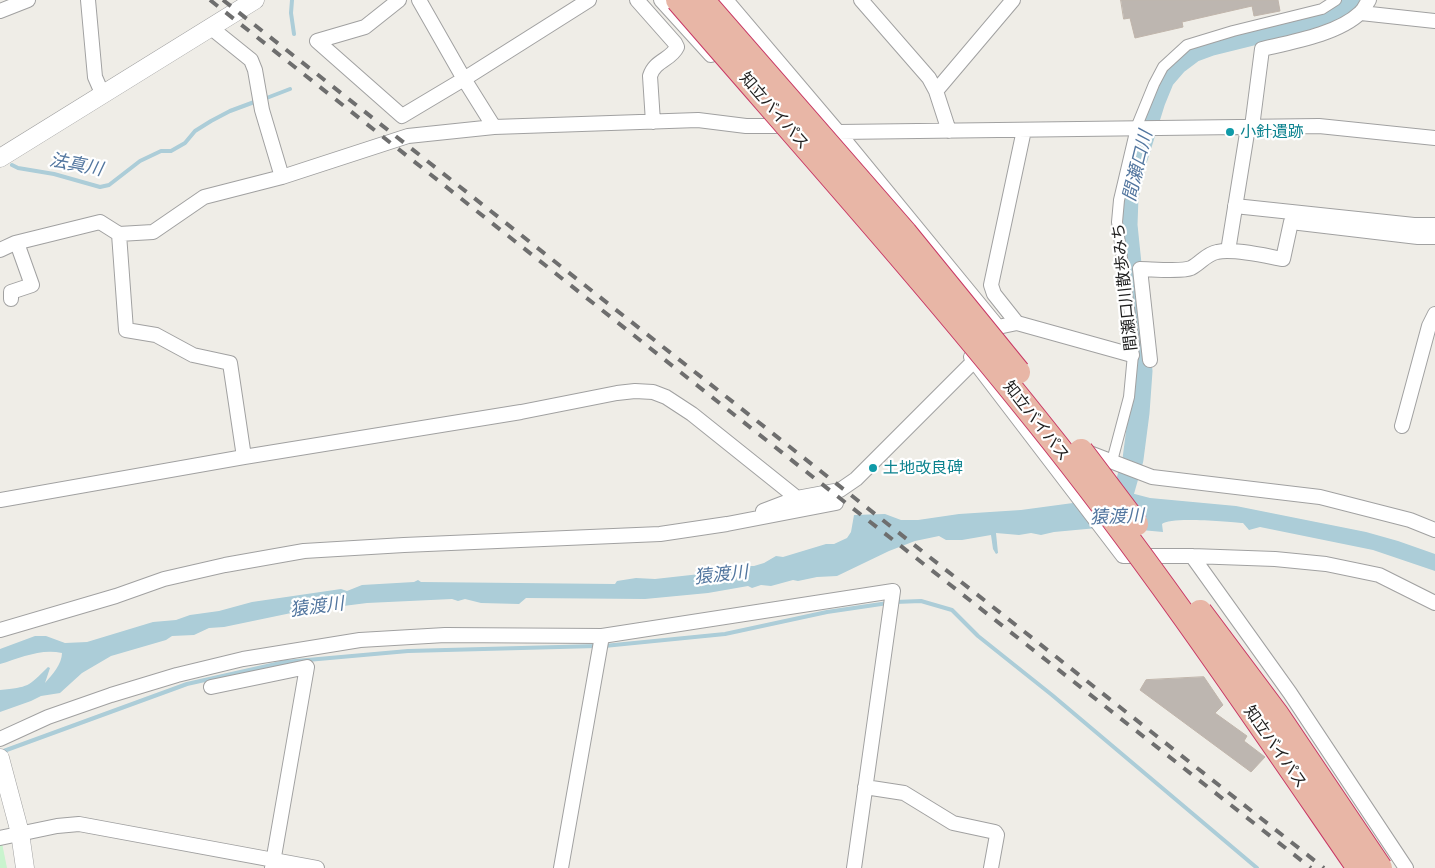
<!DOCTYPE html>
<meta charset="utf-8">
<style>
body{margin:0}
canvas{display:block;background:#efede7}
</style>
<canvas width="1435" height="868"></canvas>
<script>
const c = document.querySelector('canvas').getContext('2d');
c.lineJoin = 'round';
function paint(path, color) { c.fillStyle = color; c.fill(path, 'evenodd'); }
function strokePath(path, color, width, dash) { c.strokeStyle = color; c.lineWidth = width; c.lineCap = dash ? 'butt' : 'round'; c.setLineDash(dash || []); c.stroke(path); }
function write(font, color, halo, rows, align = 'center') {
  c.font = font + ' Quicksand,"Noto Sans JP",sans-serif'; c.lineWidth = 4.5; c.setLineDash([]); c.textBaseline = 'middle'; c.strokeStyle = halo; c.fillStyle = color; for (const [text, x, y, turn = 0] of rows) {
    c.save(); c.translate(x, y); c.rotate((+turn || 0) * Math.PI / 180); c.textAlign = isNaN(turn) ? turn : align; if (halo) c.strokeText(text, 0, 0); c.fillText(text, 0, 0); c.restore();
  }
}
paint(new Path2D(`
 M 0,843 L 2,843 L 7,868 L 0,868 Z`), '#c9f4ce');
paint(new Path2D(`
 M 1122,486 L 1128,487 L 1127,492 L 1150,498 L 1236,506 L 1366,532 L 1398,541 L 1435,554 L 1435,571 L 1373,550 L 1260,527 L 1249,530 L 1243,523 C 1229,522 1170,516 1162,524 L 1163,532 L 1108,527 L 1054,532 L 1041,535 L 1031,533 L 1019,535 L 996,533 L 998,553 L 996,554 L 993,549 L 991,535 L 962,540 L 946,540 L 939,536 L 915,541 L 889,551 L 837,576 L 817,577 L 798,581 L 793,580 L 771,586 L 761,585 L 752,588 L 748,586 L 708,593 L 645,599 L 526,598 L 519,604 L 481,603 L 465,599 L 458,601 L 452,599 L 367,603 L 296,612 L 224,627 L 209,628 L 194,635 L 172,636 L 166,640 L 111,656 L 82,673 L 60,693 L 41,696 L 31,701 L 0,712 L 0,690 C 29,687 28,687 48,667 L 50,668 L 45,683 C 52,675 62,664 62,653 C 41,648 20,658 0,664 L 0,649 L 35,636 L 46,636 L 65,643 L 87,642 L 153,622 L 176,620 L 190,615 L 219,611 L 252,602 L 341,589 L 347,591 L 362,585 L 414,582 L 418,580 L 421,582 L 615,584 L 617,581 L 636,578 L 655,579 L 727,571 L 741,566 L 754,566 L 764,563 L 776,556 L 783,557 L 826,544 L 834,544 L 847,538 L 851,532 L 854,515 L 885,514 L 901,520 L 918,520 L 959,514 L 1021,510 L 1073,503 L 1088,504 Z`), '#accdd8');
strokePath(new Path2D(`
 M 292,0 L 291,13 L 294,34
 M 264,99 L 290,89
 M 12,165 L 18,168 L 54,174 L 100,187 L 109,185 L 140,161 L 161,151 L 171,151 L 185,143 L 195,131 L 211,121 L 230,111 L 257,101
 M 895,602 L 921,601 L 952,610 L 978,636 L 1052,695 L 1257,868
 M 604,646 L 725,634 L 827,612 L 888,603
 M 1,752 L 187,684 L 285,662 L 408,651 L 597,646`), '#accdd8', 4);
strokePath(new Path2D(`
 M 1117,515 L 1133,459 L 1139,413 L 1142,371 L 1127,225 L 1128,197 L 1136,162 L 1155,101 L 1164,79 L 1177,64 L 1193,52 L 1212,45 L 1325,17 L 1338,9 L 1349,0`), '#accdd8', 21);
const building = new Path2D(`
 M 1121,0 L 1278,0 L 1280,11 L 1254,16 L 1252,6 L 1182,22 L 1183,27 L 1135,38 L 1130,18 L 1124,19 Z
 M 1204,677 L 1223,705 L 1215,713 L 1247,736 L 1244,741 L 1265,757 L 1251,772 L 1140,690 L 1146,680 Z`);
paint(building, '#bdb6b0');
strokePath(building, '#c0b5ab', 1);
const pedestrian = new Path2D(`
 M 1112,461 L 1129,397 L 1134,344 L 1117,222 L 1119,200 L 1136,128 L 1154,84 L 1163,67 L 1187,45 L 1233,31 L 1322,9 L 1336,0`);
const minor = new Path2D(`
 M 88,0 L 95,77 L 102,93
 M 399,0 L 365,27 L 317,41 L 402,116 L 464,79 L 589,0
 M 419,0 L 464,79 L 494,127
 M 637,0 L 675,43 L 677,47 C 671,60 655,60 650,76 L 653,122
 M 661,0 L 711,55
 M 726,0 L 838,132 L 998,327
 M 861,0 L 929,78 L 936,91
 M 0,11 L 28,0
 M 1361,13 L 1435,21
 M 210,27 L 251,60 L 255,70 L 262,110 L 282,177
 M 1252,127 L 1262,49 C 1292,42 1338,34 1360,13 C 1364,10 1366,4 1369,0
 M 949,131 L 936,91 L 1013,0
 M 819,143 L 838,132 L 1319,126 L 1435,138
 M 1235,206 L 1414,225 L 1435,225
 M 119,234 L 126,330 L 156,335 L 193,355 L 230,363 L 244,457
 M 0,250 L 15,243 L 100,222 L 119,234 L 153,232 L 204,197 L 282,177 L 408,136 L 494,127 L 698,120 L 746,126 L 775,126 L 814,105
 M 1228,251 L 1248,127
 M 11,299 L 11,292 L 32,285 L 17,243
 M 1017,323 L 994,294 L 991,285 L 1024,130
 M 971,357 L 1123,556 L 1192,556 L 1275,559 L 1326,564 L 1379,575 L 1435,603
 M 1150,360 L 1140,269 C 1151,269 1182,272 1191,268 C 1201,263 1206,254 1217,252 C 1233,248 1266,256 1283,259 L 1291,222 L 1418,237 L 1435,237
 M 1402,426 L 1429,326 L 1435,314
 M 1082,452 L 1087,452 L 1152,477 L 1320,497 L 1410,520 L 1435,530
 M 0,500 L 244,457 L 521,412 L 617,393 L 635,391 L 653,392 L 666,397 L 692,414 L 797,498 L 840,490 L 856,479 L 974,361 L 998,327 L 1017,323 L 1132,355
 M 763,511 L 797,498
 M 1192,556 L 1290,693 L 1406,868
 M 0,630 L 116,596 L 164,579 L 225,565 L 304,551 L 404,545 L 660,534 L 727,524 L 836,503
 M 211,687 L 307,667 L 272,868
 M 0,739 L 48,717 L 111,695 L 177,675 L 243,659 L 360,640 L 445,635 L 602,636 L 893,591 L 854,868
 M 865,787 L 904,793 L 953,823 L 995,832 L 997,835 L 991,868
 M 0,838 L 57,826 L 79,824 L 317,868
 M 561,868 L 602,636`);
const tertiary = new Path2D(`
 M 0,158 L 255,0
 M 0,758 L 20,833 L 25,868`);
strokePath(pedestrian, '#a1a1a1', 12);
strokePath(minor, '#a1a1a1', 16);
strokePath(tertiary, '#a1a1a1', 19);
strokePath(pedestrian, '#fff', 10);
strokePath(minor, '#fff', 14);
strokePath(tertiary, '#fff', 18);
strokePath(new Path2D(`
 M 210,0 L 818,481 L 1311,868
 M 223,0 L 1324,868`), '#6e6e6e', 4, [10, 10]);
const trunkBridge = new Path2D(`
 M 678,0 C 799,140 923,278 1038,422 C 1153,565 1255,717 1359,868
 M 702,0 L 905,233 L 1018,372
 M 1081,451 L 1136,524
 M 1200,612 L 1277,715 L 1380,868`);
strokePath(trunkBridge, '#c93865', 26, []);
strokePath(trunkBridge, '#e8b6a6', 24);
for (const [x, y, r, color] of [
 [1230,132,5,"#0f9aa8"],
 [873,468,5,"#0f9aa8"]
]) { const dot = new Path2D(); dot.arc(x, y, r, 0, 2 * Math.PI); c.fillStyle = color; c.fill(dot); strokePath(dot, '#fff', 2); }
write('16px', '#202020', '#fff', [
 ["知立バイパス",774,111,49],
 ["間瀬口川散歩みち",1125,287,-96],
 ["知立バイパス",1036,421,52],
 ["知立バイパス",1275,747,55]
]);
write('16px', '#0d838f', '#fff', [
 ["小針遺跡",1240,132],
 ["土地改良碑",883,468]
], 'left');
write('italic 18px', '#52769f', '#fff', [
 ["法真川",76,165,11],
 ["間瀬口川",1138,166,-76],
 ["猿渡川",1117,517,-2],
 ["猿渡川",721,575,-6],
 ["猿渡川",317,607,-7]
]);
</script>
